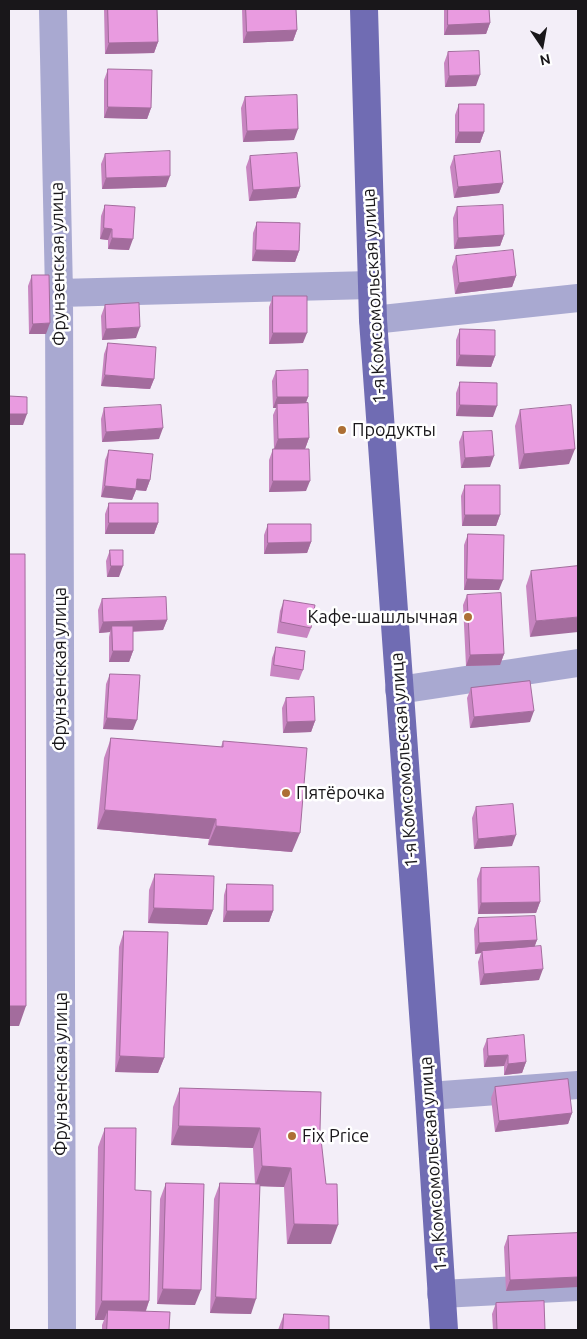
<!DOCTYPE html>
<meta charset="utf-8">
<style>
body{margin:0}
#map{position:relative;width:587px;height:1339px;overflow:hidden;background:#f3eef8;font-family:Ubuntu,sans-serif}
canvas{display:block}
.frame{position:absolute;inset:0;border:10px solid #19171a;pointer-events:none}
.north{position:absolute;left:517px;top:20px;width:50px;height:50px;-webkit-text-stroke:4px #fff;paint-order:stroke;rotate:168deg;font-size:14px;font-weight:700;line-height:20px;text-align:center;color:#19171a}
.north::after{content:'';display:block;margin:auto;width:18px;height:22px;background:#19171a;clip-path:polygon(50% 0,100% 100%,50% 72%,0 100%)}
</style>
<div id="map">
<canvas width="587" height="1339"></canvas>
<div class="frame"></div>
<div class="north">N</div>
</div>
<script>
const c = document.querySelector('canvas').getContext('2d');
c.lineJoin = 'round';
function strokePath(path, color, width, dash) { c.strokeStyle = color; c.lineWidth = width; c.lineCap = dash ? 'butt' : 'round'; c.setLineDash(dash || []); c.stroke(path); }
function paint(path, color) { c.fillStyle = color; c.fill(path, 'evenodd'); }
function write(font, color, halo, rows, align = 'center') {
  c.font = font + ' Ubuntu,sans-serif'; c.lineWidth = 5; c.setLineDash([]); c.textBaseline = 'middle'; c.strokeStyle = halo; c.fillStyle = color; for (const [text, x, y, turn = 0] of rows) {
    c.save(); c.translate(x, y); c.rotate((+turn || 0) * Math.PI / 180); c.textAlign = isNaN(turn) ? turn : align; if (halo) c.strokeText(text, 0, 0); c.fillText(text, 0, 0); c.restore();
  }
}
strokePath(new Path2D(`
 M 53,9 L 59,293 L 62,1330
 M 59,293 L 371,285
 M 373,320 L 578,298
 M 399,690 L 578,663
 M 429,1096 L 578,1085
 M 441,1294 L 578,1287`), '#a9a9d1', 28);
strokePath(new Path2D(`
 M 364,9 L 373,320 L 429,1096 L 444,1330`), '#706cb3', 28);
paint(new Path2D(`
 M 104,9 L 157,9 L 158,42 L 154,53 L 105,54 Z
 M 242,9 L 296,9 L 297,30 L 293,41 L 243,43 Z
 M 444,9 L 489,9 L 490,23 L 486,34 L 444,35 Z
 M 448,52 L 476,86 L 445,87 L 444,63 Z
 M 108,69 L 151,108 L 147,119 L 104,118 L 104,80 Z
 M 245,97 L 294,140 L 243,142 L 241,108 Z
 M 459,104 L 484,132 L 480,143 L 455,143 L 455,115 Z
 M 105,154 L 166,187 L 102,189 L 101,164 Z
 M 250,156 L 300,187 L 296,198 L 249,201 L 246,167 Z
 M 454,156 L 503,183 L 499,193 L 454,198 L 450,167 Z
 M 105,205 L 129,250 L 108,249 L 108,240 L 100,239 L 101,216 Z
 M 457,207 L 504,235 L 500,246 L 454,249 L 453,218 Z
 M 257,222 L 299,251 L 295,262 L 252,261 L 253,233 Z
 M 456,256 L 516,276 L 512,287 L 455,294 L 452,267 Z
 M 32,275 L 46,334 L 29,334 L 28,286 Z
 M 273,296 L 303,343 L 269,344 L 269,307 Z
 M 105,305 L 136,338 L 102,340 L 101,316 Z
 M 460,329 L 495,356 L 491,367 L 456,366 L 456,340 Z
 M 108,343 L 154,379 L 150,389 L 101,386 L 104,354 Z
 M 276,371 L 308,397 L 306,403 L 309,438 L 305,449 L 306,491 L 269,492 L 269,460 L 273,449 L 274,449 L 273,415 L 276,408 L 273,408 L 272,381 Z
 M 460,382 L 493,417 L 456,416 L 456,393 Z
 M 104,408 L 159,439 L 102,442 L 101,419 Z
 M 520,410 L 569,464 L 519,469 L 515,426 Z
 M 463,432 L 490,467 L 461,468 L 459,442 Z
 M 109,450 L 150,480 L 146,491 L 136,490 L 132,500 L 101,497 L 105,460 Z
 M 465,485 L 500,515 L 496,526 L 462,526 L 461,496 Z
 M 109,503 L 158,523 L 154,534 L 105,534 L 105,514 Z
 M 268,524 L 311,542 L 307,553 L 264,554 L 264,535 Z
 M 468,534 L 499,590 L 464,590 L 464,545 Z
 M 110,550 L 119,577 L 107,577 L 106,561 Z
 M 578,566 L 530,637 L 526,586 L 531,571 Z
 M 467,595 L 504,654 L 500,665 L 466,666 L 463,605 Z
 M 102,599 L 167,620 L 163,630 L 133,632 L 133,651 L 129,662 L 109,662 L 109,637 L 110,632 L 99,633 L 98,610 Z
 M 284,600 L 311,628 L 307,638 L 277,633 L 280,611 Z
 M 276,647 L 303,670 L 299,680 L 270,676 L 272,658 Z
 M 110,674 L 133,730 L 103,729 L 106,684 Z
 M 471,688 L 530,722 L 470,728 L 467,698 Z
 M 286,698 L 315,721 L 311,732 L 283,733 L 282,708 Z
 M 111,738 L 221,747 L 223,741 L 292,852 L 208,845 L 209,839 L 97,829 L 104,758 Z
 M 476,807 L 512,846 L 474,849 L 472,818 Z
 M 481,868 L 540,902 L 536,913 L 478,914 L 477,879 Z
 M 155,874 L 213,910 L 207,925 L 148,923 L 149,890 Z
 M 227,884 L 273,911 L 269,922 L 223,922 L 224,895 Z
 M 478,918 L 537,940 L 534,947 L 539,980 L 480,985 L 478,962 L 481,953 L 475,954 L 474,929 Z
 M 124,931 L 164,1058 L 158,1073 L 115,1072 L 119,947 Z
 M 487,1039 L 526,1062 L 522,1073 L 504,1075 L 504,1066 L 484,1067 L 483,1049 Z
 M 495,1087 L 572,1113 L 568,1124 L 495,1132 L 491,1098 Z
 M 180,1088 L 320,1130 L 331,1244 L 287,1244 L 284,1187 L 260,1186 L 251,1314 L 210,1313 L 214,1199 L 220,1183 L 255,1184 L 253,1148 L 171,1145 L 173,1107 Z
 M 105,1128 L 135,1190 L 149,1301 L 146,1311 L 169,1330 L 102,1330 L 102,1325 L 104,1320 L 95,1320 L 98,1147 Z
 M 166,1183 L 195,1305 L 157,1304 L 160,1199 Z
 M 578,1233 L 506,1291 L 504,1247 L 508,1236 Z
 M 496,1303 L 545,1330 L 493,1330 L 492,1314 Z
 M 284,1314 L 329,1330 L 278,1330 Z`), '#c885c1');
paint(new Path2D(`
 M 490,23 L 486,34 L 444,35 L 448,25 Z
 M 297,30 L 293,41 L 243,43 L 247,32 Z
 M 158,42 L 154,53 L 105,54 L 109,43 Z
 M 480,75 L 476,86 L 445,87 L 449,76 Z
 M 108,107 L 151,108 L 147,119 L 104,118 Z
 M 298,129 L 294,140 L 243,142 L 247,131 Z
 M 459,132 L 484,132 L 480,143 L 455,143 Z
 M 170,176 L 166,187 L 102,189 L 106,178 Z
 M 503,183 L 499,193 L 454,198 L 458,187 Z
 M 300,187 L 296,198 L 249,201 L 253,190 Z
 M 104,228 L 112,229 L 108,240 L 100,239 Z
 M 504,235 L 500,246 L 454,249 L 458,238 Z
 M 112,238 L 133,239 L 129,250 L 108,249 Z
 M 256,250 L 299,251 L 295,262 L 252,261 Z
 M 516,276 L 512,287 L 455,294 L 459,283 Z
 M 50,323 L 46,334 L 29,334 L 33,324 Z
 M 140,327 L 136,338 L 102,340 L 106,329 Z
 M 273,333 L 307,333 L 303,343 L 269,344 Z
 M 460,355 L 495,356 L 491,367 L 456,366 Z
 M 105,375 L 154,379 L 150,389 L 101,386 Z
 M 277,397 L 308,397 L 304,407 L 277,404 L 276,408 L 273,408 Z
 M 460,405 L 497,406 L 493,417 L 456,416 Z
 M 9,414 L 27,414 L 23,425 L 9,425 Z
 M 163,428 L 159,439 L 102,442 L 106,432 Z
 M 309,438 L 305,449 L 274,450 L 278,439 Z
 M 575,449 L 569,464 L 519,469 L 524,454 Z
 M 494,456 L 490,467 L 461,468 L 465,458 Z
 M 137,479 L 150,480 L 146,491 L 136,490 L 132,500 L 101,497 L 105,486 Z
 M 273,481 L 310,481 L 306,491 L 269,492 Z
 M 465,515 L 500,515 L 496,526 L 462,526 Z
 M 109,523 L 158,523 L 154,534 L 105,534 Z
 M 311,542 L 307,553 L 264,554 L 268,543 Z
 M 111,566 L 123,566 L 119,577 L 107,577 Z
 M 467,579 L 503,580 L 499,590 L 464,590 Z
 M 578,617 L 578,632 L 530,637 L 536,621 Z
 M 167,620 L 163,630 L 113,632 L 112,626 L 110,632 L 99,633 L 103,622 Z
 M 113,651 L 133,651 L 129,662 L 109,662 Z
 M 504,654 L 500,665 L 466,666 L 470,655 Z
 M 534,711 L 530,722 L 470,728 L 474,717 Z
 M 107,718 L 137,720 L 133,730 L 103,729 Z
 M 315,721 L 311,732 L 283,733 L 287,722 Z
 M 105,810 L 216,819 L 209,839 L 97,829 Z
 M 216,826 L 300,833 L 292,852 L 208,845 Z
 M 516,835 L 512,846 L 474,849 L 478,839 Z
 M 540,902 L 536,913 L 478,914 L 481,903 Z
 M 154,908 L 213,910 L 207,925 L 148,923 Z
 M 227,911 L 273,911 L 269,922 L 223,922 Z
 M 537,940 L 533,951 L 482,951 L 481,953 L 475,954 L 479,943 Z
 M 543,969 L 539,980 L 480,985 L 484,974 Z
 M 9,1006 L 26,1006 L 19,1026 L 9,1026 Z
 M 508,1055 L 504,1066 L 484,1067 L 488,1056 Z
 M 120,1056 L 164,1058 L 158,1073 L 115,1072 Z
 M 526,1062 L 522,1073 L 504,1075 L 508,1064 Z
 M 572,1113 L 568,1124 L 495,1132 L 499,1121 Z
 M 179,1126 L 260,1128 L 253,1148 L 171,1145 Z
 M 262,1166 L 291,1168 L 284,1187 L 255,1186 Z
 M 294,1224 L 338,1225 L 331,1244 L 287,1244 Z
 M 578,1277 L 578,1287 L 506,1291 L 510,1280 Z
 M 163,1289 L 201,1290 L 195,1305 L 157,1304 Z
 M 216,1297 L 256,1299 L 251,1314 L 210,1313 Z
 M 102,1301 L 149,1301 L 142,1321 L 108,1310 L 104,1320 L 95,1320 Z`), '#a36c9d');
const building = new Path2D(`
 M 108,9 L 157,9 L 158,42 L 109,43 Z
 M 246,9 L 296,9 L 297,30 L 247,32 Z
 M 448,9 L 489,9 L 490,23 L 448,25 Z
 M 479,51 L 480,75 L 449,76 L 448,52 Z
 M 108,69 L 152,70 L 151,108 L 108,107 Z
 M 297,95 L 298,129 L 247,131 L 245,97 Z
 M 459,104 L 484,104 L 484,132 L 459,132 Z
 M 170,151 L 170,176 L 106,178 L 105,154 Z
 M 500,151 L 503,183 L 458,187 L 454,156 Z
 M 297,153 L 300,187 L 253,190 L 250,156 Z
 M 105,205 L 135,207 L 133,239 L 112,238 L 112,229 L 104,228 Z
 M 503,205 L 504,235 L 458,238 L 457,207 Z
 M 257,222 L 300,223 L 299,251 L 256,250 Z
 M 513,250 L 516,276 L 459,283 L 456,256 Z
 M 32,275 L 49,275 L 50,323 L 33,324 Z
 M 273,296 L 307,296 L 307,333 L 273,333 Z
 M 139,303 L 140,327 L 106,329 L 105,305 Z
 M 460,329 L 495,330 L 495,356 L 460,355 Z
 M 108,343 L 156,347 L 154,379 L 105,375 Z
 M 308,370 L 308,397 L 277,397 L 276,371 Z
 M 460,382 L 497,383 L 497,406 L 460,405 Z
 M 9,396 L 27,397 L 27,414 L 9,414 Z
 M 308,403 L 309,438 L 278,439 L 277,404 Z
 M 161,405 L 163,428 L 106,432 L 104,408 Z
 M 571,405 L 575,449 L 524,454 L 520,410 Z
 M 492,431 L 494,456 L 465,458 L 463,432 Z
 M 273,449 L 309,449 L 310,481 L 273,481 Z
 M 109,450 L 153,454 L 150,480 L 137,479 L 136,489 L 105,486 Z
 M 465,485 L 500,485 L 500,515 L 465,515 Z
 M 109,503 L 158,503 L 158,523 L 109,523 Z
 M 268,524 L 311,524 L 311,542 L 268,543 Z
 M 468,534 L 504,535 L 503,580 L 467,579 Z
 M 110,550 L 123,550 L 123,566 L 111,566 Z
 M 9,554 L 25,554 L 26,1006 L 9,1006 Z
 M 578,566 L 578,617 L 536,621 L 531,571 Z
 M 501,593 L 504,654 L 470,655 L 467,595 Z
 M 166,597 L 167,620 L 103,622 L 102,599 Z
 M 284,600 L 315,605 L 311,628 L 281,622 Z
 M 112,626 L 133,626 L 133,651 L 113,651 Z
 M 276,647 L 305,651 L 303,670 L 274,665 Z
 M 110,674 L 140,675 L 137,720 L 107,718 Z
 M 530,681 L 534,711 L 474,717 L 471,688 Z
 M 314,697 L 315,721 L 287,722 L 286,698 Z
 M 111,738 L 223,747 L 223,741 L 307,748 L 300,833 L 216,826 L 216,819 L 105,810 Z
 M 513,804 L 516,835 L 478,839 L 476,807 Z
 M 539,867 L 540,902 L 481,903 L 481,868 Z
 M 155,874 L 214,876 L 213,910 L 154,908 Z
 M 227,884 L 273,885 L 273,911 L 227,911 Z
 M 535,916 L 537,940 L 479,943 L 478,918 Z
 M 124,931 L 168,932 L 164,1058 L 120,1056 Z
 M 541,946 L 543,969 L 484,974 L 482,951 Z
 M 524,1035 L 526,1062 L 508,1064 L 508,1055 L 488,1056 L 487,1039 Z
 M 568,1079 L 572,1113 L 499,1121 L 495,1087 Z
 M 180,1088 L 321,1092 L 320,1130 L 326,1184 L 337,1184 L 338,1225 L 294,1224 L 291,1168 L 262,1166 L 260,1128 L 179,1126 Z
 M 105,1128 L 136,1128 L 135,1190 L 151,1191 L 149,1301 L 102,1301 Z
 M 166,1183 L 204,1184 L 201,1290 L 163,1289 Z
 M 220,1183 L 260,1184 L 256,1299 L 216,1297 Z
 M 578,1233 L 578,1277 L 510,1280 L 508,1236 Z
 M 544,1301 L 545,1330 L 497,1330 L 496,1303 Z
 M 108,1310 L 170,1312 L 169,1330 L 107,1330 Z
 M 284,1314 L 329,1316 L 329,1330 L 283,1330 Z`);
paint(building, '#e99be0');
strokePath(building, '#a36c9d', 1);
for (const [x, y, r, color] of [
 [342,430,5,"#ad6f35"],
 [468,617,5,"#ad6f35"],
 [286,793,5,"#ad6f35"],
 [292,1136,5,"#ad6f35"]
]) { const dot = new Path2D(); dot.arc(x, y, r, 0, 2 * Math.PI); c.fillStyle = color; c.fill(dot); strokePath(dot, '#fff', 2); }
write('18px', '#19171a', '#fff', [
 ["Фрунзенская улица",58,264,-91],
 ["1-я Комсомольская улица",374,296,-93],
 ["Фрунзенская улица",60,669,-90],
 ["1-я Комсомольская улица",404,760,-94],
 ["Фрунзенская улица",61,1074,-90],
 ["1-я Комсомольская улица",433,1164,-94]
]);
write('18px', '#19171a', '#fff', [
 ["Продукты",352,430],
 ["Кафе-шашлычная",458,617,"right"],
 ["Пятёрочка",296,793],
 ["Fix Price",302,1136]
], 'left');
</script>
